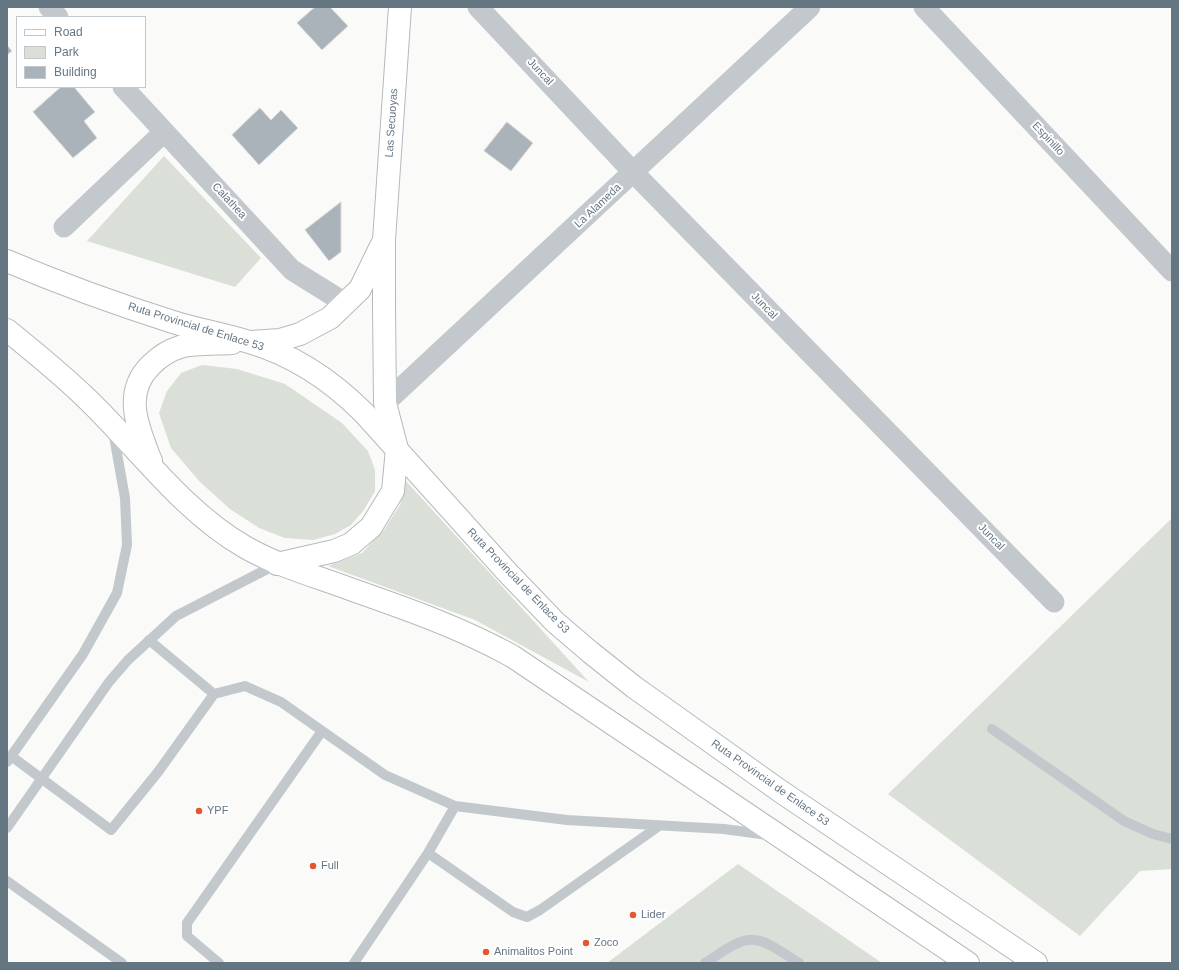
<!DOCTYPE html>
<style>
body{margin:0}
#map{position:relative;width:1179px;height:970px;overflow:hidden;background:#fafaf8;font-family:Arial,sans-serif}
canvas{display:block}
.frame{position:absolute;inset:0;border:8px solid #657683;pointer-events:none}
.legend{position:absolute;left:16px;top:16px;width:130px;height:72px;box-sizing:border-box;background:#fff;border:1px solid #c1c8cd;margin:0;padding:5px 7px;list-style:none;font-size:12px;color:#657683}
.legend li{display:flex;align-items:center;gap:8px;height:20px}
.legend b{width:20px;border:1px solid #c1c8cd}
</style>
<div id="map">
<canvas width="1179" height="970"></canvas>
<div class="frame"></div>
<ul class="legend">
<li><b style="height:5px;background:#fff"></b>Road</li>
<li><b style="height:11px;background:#dadfd7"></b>Park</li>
<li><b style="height:11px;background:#aab3b9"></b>Building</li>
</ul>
</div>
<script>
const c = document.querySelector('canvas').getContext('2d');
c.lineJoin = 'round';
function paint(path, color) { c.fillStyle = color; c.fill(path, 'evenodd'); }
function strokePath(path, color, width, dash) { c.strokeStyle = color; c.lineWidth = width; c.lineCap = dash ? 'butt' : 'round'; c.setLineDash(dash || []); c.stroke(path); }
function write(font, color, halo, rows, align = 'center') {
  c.font = font + ' Arial,sans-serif'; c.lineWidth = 4; c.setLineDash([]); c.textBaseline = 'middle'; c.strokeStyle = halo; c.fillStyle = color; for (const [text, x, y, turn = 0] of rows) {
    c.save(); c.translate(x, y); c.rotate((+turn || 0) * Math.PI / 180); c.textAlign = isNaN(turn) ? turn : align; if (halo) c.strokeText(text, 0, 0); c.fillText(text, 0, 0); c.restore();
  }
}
paint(new Path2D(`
 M 164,156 L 261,258 L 235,287 L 87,241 Z
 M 202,365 L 237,369 L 285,384 L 342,423 L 368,451 L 375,470 L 375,491 L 364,510 L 351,525 L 335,534 L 313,540 L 285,538 L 259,528 L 230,509 L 200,482 L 171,448 L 159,413 L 167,391 L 181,373 Z
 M 406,481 L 589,682 L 475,620 L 328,566 L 362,553 L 384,530 L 400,505 Z
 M 1172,518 L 1172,869 L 1140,871 L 1080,936 L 888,794 Z
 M 738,864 L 882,963 L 607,963 Z`), '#dadfd7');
const building = new Path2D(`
 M 315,7 L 330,7 L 348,26 L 322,50 L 297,23 Z
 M 7,45 L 12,51 L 7,55 Z
 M 61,87 L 74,87 L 95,112 L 84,121 L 97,138 L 73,158 L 33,112 Z
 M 260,108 L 271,120 L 281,110 L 298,128 L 259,165 L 232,135 Z
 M 507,122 L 533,143 L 511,171 L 484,151 Z
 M 341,202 L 341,252 L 329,261 L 305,230 Z`);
paint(building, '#aab3b9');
strokePath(building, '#dcdcda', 1);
const secondary = new Path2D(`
 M 251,342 L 280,340 L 300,334 L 330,318 L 360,289 L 381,246
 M 397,449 L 385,403 L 384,308 L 384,240 L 400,7`);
const primary = new Path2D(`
 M 7,261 C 61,284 116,304 173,322 C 198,330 224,334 249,342 C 294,355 332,381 364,413 L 507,572 L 555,622 L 590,652 L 634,687 L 780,791 L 1036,963
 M 7,330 C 33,351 60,373 84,396 C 136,445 182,511 245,547 C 278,566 315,576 350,589 C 407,609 459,627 512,656 L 968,963
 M 151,461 C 138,428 122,393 151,365 C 159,357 170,350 180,347 C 192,343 218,344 232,343
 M 277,564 L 334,551 L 351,544 L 371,527 L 393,491 L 397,449`);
strokePath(secondary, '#b3babf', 24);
strokePath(primary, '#b5babe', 24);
strokePath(new Path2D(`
 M 149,640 L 214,694
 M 992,729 L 1124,821 L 1153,834 L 1172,839
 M 11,756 L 111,830 L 158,772 L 214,694 L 245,686 L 281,702 L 385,775 L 455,806 L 567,820 L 724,829 L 768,835
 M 7,762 L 83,654 L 117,593 L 127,545 L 125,498 L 113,431
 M 7,828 L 109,682 L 128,660 L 176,616 L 277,564
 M 428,853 L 513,912 L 527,917 L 540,910 L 659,826
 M 7,881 L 122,963
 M 219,963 L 187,936 L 187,923 L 322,731
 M 354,963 L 428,853 L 455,806
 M 705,963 C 751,932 752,932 799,963`), '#c3c8cc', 10);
strokePath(new Path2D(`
 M 49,7 L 58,17
 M 478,7 L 634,173 L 1054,602
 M 924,7 L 1172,271
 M 123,87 L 292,270 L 345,303
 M 64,227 L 164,132
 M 385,403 L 810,7`), '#c3c8cc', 21);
strokePath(secondary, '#fff', 22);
strokePath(primary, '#fff', 22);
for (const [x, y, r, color] of [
 [199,811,4,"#e4572e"],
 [313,866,4,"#e4572e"],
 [633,915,4,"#e4572e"],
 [586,943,4,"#e4572e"],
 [486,952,4,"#e4572e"]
]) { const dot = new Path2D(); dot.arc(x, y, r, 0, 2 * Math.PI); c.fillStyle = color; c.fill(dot); strokePath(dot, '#fff', 1.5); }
write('11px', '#657683', '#fff', [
 ["Juncal",540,72,47],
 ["Las Secuoyas",392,123,-86],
 ["Espinillo",1048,139,47],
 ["Calathea",229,201,47],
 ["La Alameda",598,206,-43],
 ["Juncal",764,306,46],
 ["Ruta Provincial de Enlace 53",196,327,17],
 ["Juncal",991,537,46],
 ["Ruta Provincial de Enlace 53",518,581,46],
 ["Ruta Provincial de Enlace 53",770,783,35]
]);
write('11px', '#657683', '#fff', [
 ["YPF",207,811],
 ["Full",321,866],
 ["Lider",641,915],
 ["Zoco",594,943],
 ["Animalitos Point",494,952]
], 'left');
</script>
